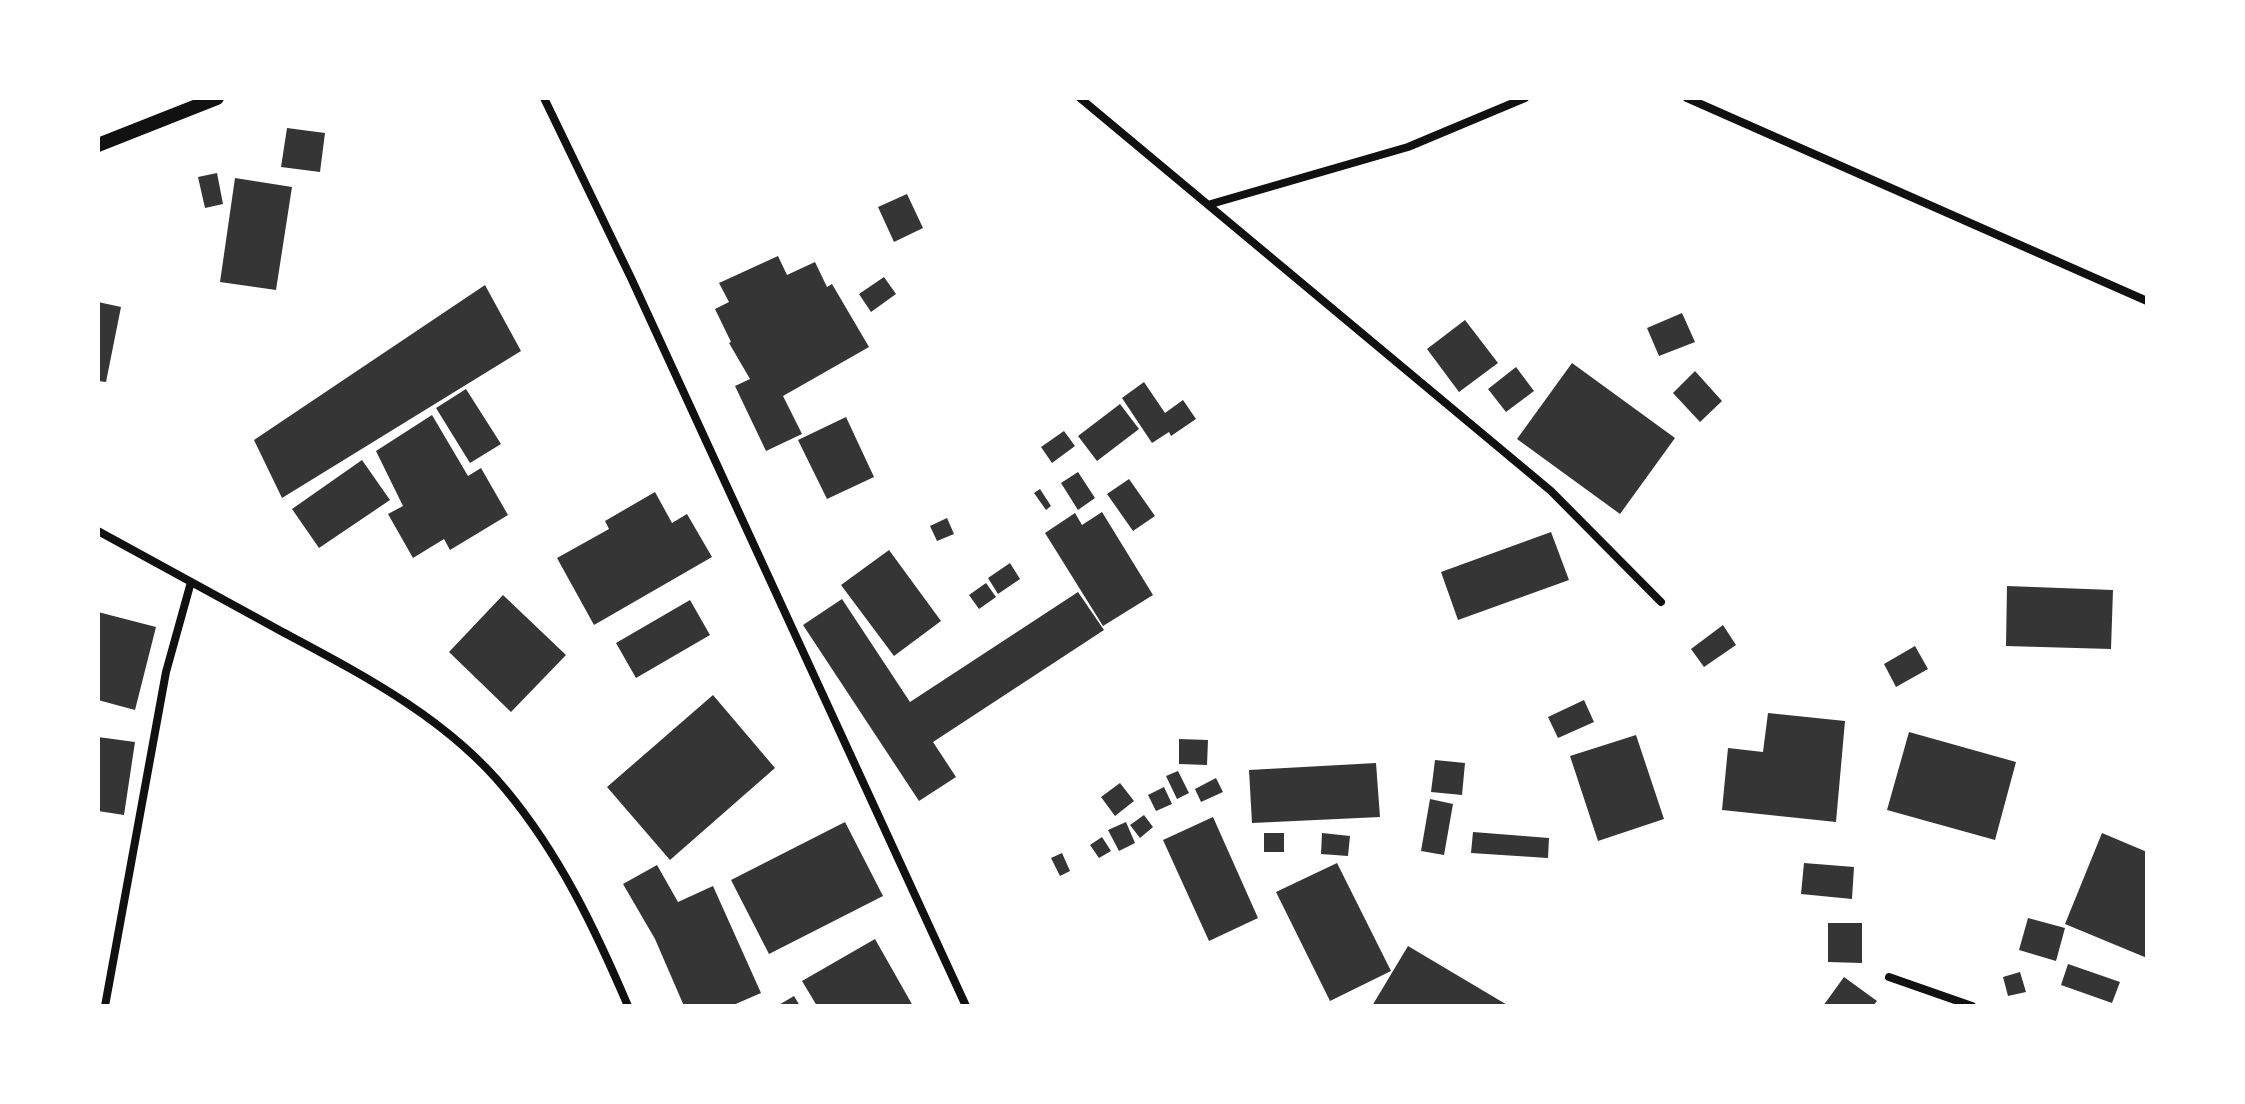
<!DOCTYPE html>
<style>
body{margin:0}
#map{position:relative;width:2245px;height:1104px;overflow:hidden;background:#fff;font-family:Rubik,sans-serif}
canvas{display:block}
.frame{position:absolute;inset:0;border:100px solid #fff;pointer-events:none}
</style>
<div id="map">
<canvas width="2245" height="1104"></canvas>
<div class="frame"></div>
</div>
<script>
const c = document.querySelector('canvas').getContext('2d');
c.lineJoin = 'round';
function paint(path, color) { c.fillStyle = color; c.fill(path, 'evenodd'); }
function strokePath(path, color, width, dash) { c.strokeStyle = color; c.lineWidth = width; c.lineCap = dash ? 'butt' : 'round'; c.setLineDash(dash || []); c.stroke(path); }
paint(new Path2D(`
 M 287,128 L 325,133 L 320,172 L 281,167 Z
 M 217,173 L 223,204 L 205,208 L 198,177 Z
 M 235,178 L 292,187 L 276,290 L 220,282 Z
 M 907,194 L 923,228 L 894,242 L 878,207 Z
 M 778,256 L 787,275 L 815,262 L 827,287 L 832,284 L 869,347 L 783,396 L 802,434 L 766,451 L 735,386 L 750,379 L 729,343 L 731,342 L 715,309 L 729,302 L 719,283 Z
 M 884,277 L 896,294 L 871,312 L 859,294 Z
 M 485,285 L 521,351 L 282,498 L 254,440 Z
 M 98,302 L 121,307 L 106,382 L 98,381 Z
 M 1682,313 L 1695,342 L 1659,356 L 1647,328 Z
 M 1465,320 L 1498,363 L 1459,392 L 1427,349 Z
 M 1572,363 L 1675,438 L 1620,514 L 1517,439 Z
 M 1516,367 L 1534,391 L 1506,412 L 1488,389 Z
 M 1695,371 L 1722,401 L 1700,422 L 1673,393 Z
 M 1144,382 L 1165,413 L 1183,400 L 1196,419 L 1171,436 L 1169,432 L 1152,443 L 1122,398 Z
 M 466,389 L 501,444 L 470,463 L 436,408 Z
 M 1120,404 L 1139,429 L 1097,461 L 1078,436 Z
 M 432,415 L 468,476 L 481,468 L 508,515 L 450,550 L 444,539 L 413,558 L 388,514 L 403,506 L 376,451 Z
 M 846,417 L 874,477 L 827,499 L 798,440 Z
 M 1064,431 L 1075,446 L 1052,463 L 1041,447 Z
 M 362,460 L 390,500 L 319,548 L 292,509 Z
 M 1078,472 L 1095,498 L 1078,510 L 1061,483 Z
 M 1129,479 L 1155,516 L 1133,531 L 1107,494 Z
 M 1040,489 L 1051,506 L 1046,510 L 1034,493 Z
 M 655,492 L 672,523 L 687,514 L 712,557 L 594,625 L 557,558 L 609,529 L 605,521 Z
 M 1102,512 L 1153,595 L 1103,626 L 1045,533 L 1075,513 L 1082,525 Z
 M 947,518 L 954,534 L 937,541 L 930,526 Z
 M 1551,532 L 1569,580 L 1458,620 L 1441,572 Z
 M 889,550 L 941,621 L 894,656 L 841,585 Z
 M 1010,563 L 1020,579 L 998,594 L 988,578 Z
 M 986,583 L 996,597 L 979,609 L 969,595 Z
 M 2007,586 L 2113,590 L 2111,649 L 2006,646 Z
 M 1078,592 L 1104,630 L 933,742 L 956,777 L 919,801 L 803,625 L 842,599 L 910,702 Z
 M 503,595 L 566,655 L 511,712 L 449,652 Z
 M 690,600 L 710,635 L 636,678 L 616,643 Z
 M 98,612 L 156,627 L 135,710 L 98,700 Z
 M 1723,625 L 1736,645 L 1704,667 L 1691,649 Z
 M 1915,646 L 1928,669 L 1896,687 L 1884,664 Z
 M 713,695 L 775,768 L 670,860 L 607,787 Z
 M 1584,700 L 1594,722 L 1558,738 L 1548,717 Z
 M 1768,713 L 1845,721 L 1836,822 L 1722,810 L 1728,748 L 1763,752 Z
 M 1909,732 L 2016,762 L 1995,840 L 1887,810 Z
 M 1636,735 L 1664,819 L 1598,841 L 1570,756 Z
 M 98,737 L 135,742 L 124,815 L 98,811 Z
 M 1179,739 L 1208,740 L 1207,765 L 1179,764 Z
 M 1435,760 L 1465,763 L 1462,795 L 1431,792 Z
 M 1376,763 L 1380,817 L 1252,823 L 1249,770 Z
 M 1178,771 L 1189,793 L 1177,799 L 1166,776 Z
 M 1216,778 L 1223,792 L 1201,802 L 1195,789 Z
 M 1120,783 L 1134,801 L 1115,816 L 1101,797 Z
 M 1164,787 L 1172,804 L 1156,811 L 1148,795 Z
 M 1430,799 L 1453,804 L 1444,855 L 1421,851 Z
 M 1144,815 L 1153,827 L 1140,838 L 1130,825 Z
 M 1213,817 L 1258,918 L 1209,941 L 1163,840 Z
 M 845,822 L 883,896 L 769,954 L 731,880 Z
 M 1126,822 L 1135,843 L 1119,851 L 1108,830 Z
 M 1473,832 L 1549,838 L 1548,858 L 1471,853 Z
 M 1264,833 L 1284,833 L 1284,852 L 1264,852 Z
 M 1322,833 L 1350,836 L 1348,856 L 1321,854 Z
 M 2102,833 L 2147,852 L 2147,958 L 2065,924 Z
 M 1102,837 L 1111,851 L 1099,858 L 1090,845 Z
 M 1062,853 L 1070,871 L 1060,876 L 1051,858 Z
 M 1337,863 L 1391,971 L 1330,1001 L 1276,892 Z
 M 1804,863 L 1854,867 L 1852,899 L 1801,894 Z
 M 657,865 L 678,902 L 713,886 L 761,993 L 731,1006 L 684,1006 L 655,939 L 623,884 Z
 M 2028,918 L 2065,928 L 2056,961 L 2019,950 Z
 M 1828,923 L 1862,923 L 1862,963 L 1828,962 Z
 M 875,939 L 913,1006 L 817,1006 L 802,981 Z
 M 1408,946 L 1509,1006 L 1372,1006 Z
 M 2068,964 L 2120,982 L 2112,1003 L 2061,985 Z
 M 2020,972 L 2026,992 L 2008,996 L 2003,977 Z
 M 1844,977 L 1877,1001 L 1873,1006 L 1823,1006 Z
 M 794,996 L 800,1006 L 777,1006 Z`), '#353535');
strokePath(new Path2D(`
 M 544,98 L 632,280 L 966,1006
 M 1080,98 L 1551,491 L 1661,602
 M 1687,98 L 2147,301
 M 1211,204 L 1408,147 L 1525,98
 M 98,531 C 158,564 219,597 279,630 C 361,674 446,717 506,790 C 560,855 595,929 628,1006
 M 1889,977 L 1972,1006
 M 105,1006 L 166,672 L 191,582`), '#111', 8);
strokePath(new Path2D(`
 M 98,145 L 217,98`), '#111', 14);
</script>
